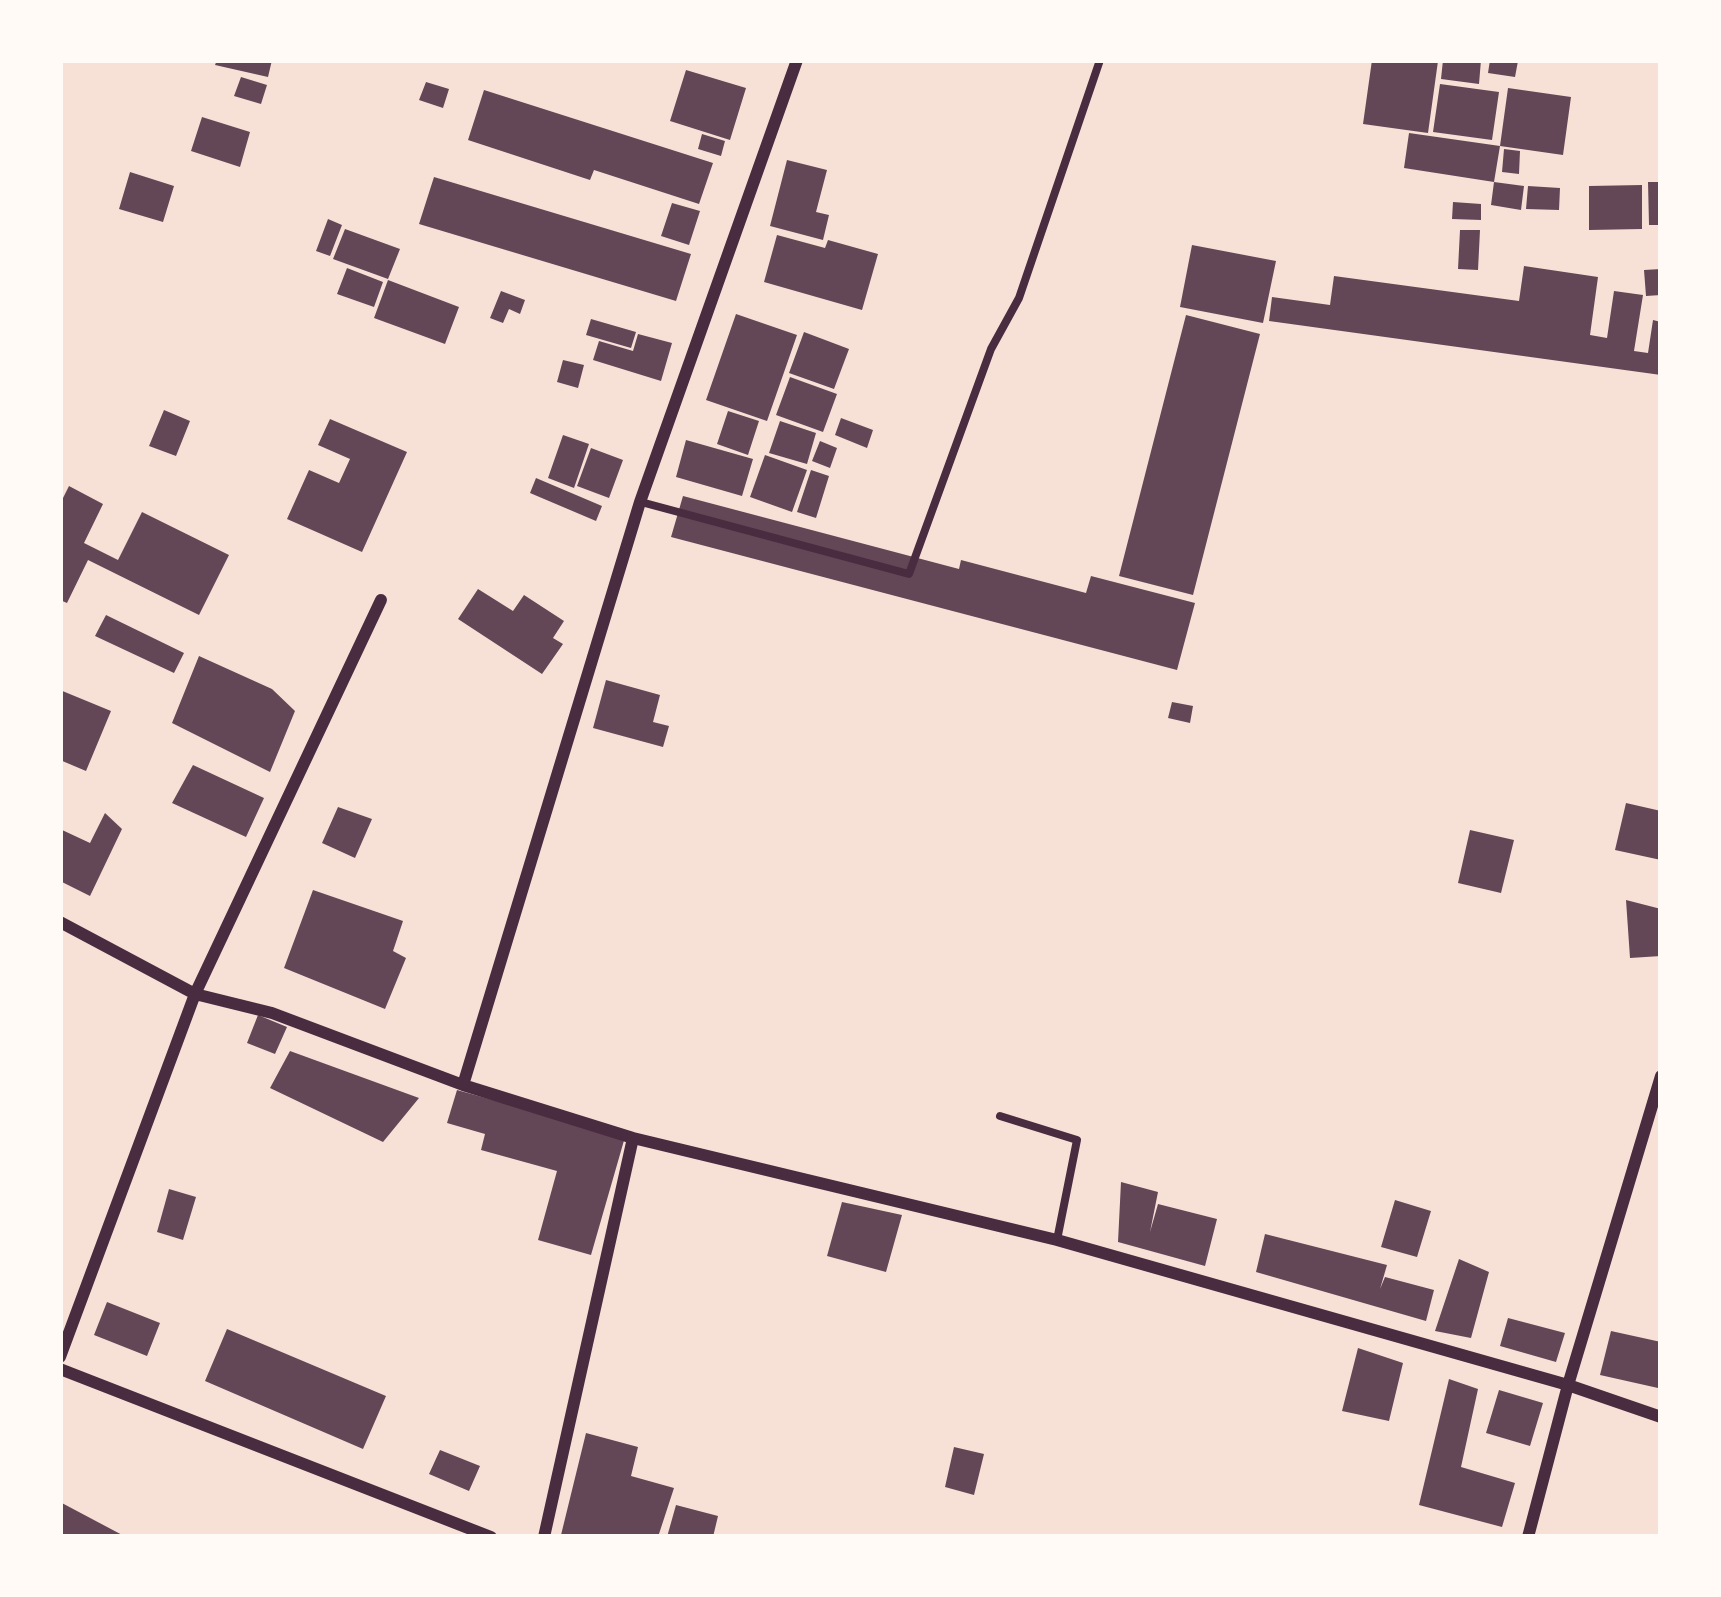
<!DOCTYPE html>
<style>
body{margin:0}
#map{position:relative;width:1721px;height:1597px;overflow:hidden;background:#f7e1d7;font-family:"Alegreya Sans",sans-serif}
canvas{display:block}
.frame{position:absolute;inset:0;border:63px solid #fffaf5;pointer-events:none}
</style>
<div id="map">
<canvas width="1721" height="1597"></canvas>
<div class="frame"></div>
</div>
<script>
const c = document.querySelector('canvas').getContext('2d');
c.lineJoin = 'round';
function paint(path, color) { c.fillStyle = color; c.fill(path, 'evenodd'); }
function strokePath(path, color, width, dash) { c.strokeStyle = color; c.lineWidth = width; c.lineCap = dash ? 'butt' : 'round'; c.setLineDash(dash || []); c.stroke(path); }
paint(new Path2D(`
 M 217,60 L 272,60 L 268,77 L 215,65 Z
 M 1372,60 L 1438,61 L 1428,133 L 1363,124 Z
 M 1443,60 L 1481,60 L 1479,84 L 1441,79 Z
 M 1490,60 L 1518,61 L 1515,77 L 1488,73 Z
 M 686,70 L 746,88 L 730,140 L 670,121 Z
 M 241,77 L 267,85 L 261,104 L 234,96 Z
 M 426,82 L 449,89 L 443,108 L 419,100 Z
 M 1440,84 L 1499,92 L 1492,140 L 1433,132 Z
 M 1508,88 L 1571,97 L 1563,155 L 1500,146 Z
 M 484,90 L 713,163 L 699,204 L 594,170 L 590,180 L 468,140 Z
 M 202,117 L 250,132 L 240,167 L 191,151 Z
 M 1409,133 L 1500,146 L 1494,182 L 1404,168 Z
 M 702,134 L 725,141 L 721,156 L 698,149 Z
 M 1504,149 L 1520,151 L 1519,174 L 1502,172 Z
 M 787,160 L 827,170 L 816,212 L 829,215 L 823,240 L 770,226 Z
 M 130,172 L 174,186 L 163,222 L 119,209 Z
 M 434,177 L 691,254 L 676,301 L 419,224 Z
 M 1494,182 L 1524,186 L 1521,210 L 1491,205 Z
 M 1648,182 L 1661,182 L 1661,225 L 1649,225 Z
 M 1642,185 L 1642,229 L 1589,230 L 1589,186 Z
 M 1528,186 L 1560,188 L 1559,210 L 1526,209 Z
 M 1453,202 L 1481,204 L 1481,220 L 1452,219 Z
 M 672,203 L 700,211 L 689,245 L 661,236 Z
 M 328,219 L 342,225 L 330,256 L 316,251 Z
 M 345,229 L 400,249 L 388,279 L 333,259 Z
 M 1460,230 L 1480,230 L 1478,270 L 1458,269 Z
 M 777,235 L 825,248 L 828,240 L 878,254 L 862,310 L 764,282 Z
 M 1192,245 L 1276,261 L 1263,323 L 1180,307 Z
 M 1524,266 L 1598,277 L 1590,335 L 1607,338 L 1614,291 L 1643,295 L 1634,351 L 1648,353 L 1653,320 L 1661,322 L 1661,375 L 1269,321 L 1272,297 L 1330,305 L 1334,276 L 1519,301 Z
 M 347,268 L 383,282 L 374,307 L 337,294 Z
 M 1661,269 L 1661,295 L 1646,296 L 1644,270 Z
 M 388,280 L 459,307 L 445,344 L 374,318 Z
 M 501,291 L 525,300 L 520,314 L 509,309 L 503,323 L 490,318 Z
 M 736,314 L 797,335 L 767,421 L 706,400 Z
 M 1186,315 L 1260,334 L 1193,595 L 1119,576 Z
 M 591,319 L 636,332 L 631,348 L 586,335 Z
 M 804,332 L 849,349 L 834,389 L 789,373 Z
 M 638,334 L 672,343 L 661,381 L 593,360 L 599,341 L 633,351 Z
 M 563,360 L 584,365 L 578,388 L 557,382 Z
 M 790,377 L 837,394 L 823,432 L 776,415 Z
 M 164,410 L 190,421 L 176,456 L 149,446 Z
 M 728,411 L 759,421 L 748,455 L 717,444 Z
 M 841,418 L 873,430 L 867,448 L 835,435 Z
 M 330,419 L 407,452 L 362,552 L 287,519 L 309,470 L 339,483 L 350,459 L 318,445 Z
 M 780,421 L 816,433 L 807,464 L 769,453 Z
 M 563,435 L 589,444 L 574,488 L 548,478 Z
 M 686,440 L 753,459 L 742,496 L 676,477 Z
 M 820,441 L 837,448 L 830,468 L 812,461 Z
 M 591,448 L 623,460 L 609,498 L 577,486 Z
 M 765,455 L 807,470 L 792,512 L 750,497 Z
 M 811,470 L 829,476 L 816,518 L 797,512 Z
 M 536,478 L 602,506 L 596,521 L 530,493 Z
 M 69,486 L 103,504 L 84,543 L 118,560 L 142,512 L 229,555 L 199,615 L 88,560 L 67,603 L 60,600 L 60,504 Z
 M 683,496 L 959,569 L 961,560 L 1086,593 L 1091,576 L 1195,603 L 1177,670 L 671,537 Z
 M 478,589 L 513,611 L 524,595 L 564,621 L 553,638 L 563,644 L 542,674 L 458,619 Z
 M 106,615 L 184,653 L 174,673 L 95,636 Z
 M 199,656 L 272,689 L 295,711 L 270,772 L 172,723 Z
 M 606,680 L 660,695 L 653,722 L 669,726 L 663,747 L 593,728 Z
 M 60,690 L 111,711 L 86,771 L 60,760 Z
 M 1172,702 L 1193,706 L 1190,723 L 1168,718 Z
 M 193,765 L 264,798 L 246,837 L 172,803 Z
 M 1626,803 L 1661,811 L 1661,860 L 1615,850 Z
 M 338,807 L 372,819 L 355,858 L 322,843 Z
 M 105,813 L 122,829 L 90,896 L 60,881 L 60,829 L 90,843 Z
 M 1470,830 L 1514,840 L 1501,893 L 1458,883 Z
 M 313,890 L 403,921 L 393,951 L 406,958 L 385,1009 L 284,968 Z
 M 1626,900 L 1661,909 L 1661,956 L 1630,958 Z
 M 258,1015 L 287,1027 L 275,1054 L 247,1043 Z
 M 290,1051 L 419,1098 L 383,1142 L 270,1088 Z
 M 457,1090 L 625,1137 L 591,1255 L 538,1240 L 557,1171 L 481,1150 L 485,1134 L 447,1123 Z
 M 1121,1182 L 1158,1192 L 1150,1232 L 1158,1204 L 1217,1219 L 1205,1266 L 1118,1242 Z
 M 169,1189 L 196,1197 L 183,1240 L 157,1232 Z
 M 1395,1200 L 1431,1211 L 1417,1257 L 1381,1247 Z
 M 842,1202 L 902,1215 L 886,1272 L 827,1256 Z
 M 1265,1234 L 1387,1265 L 1380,1289 L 1385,1277 L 1434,1290 L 1426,1321 L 1256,1272 Z
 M 1459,1259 L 1489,1272 L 1471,1338 L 1435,1331 Z
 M 107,1302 L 160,1323 L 147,1356 L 94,1335 Z
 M 1508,1318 L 1565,1333 L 1556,1362 L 1500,1346 Z
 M 227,1329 L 386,1396 L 363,1449 L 205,1381 Z
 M 1611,1331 L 1661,1342 L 1658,1388 L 1600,1375 Z
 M 1358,1348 L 1403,1363 L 1389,1421 L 1342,1411 Z
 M 1449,1379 L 1478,1389 L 1461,1467 L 1515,1483 L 1502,1527 L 1419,1505 Z
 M 1499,1390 L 1543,1403 L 1530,1446 L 1486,1433 Z
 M 586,1433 L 638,1447 L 631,1476 L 674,1488 L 658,1537 L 561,1535 Z
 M 954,1447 L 984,1454 L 974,1495 L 945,1487 Z
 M 440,1450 L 480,1466 L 469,1491 L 429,1474 Z
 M 60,1502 L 126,1537 L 60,1537 Z
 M 676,1505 L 718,1516 L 713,1537 L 667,1537 Z`), '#644757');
strokePath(new Path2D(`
 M 641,502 L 909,574 L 991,349 L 1019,298 L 1100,60
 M 1000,1116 L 1077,1140 L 1057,1240`), '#4a2c40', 8);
strokePath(new Path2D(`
 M 60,922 L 195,994 L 272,1013 L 463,1085 L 633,1138 L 1057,1240 L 1568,1385 L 1661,1417
 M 463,1085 L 640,502 L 797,60
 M 60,1357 L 195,994 L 381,600
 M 60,1369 L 491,1537
 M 544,1537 L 633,1138
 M 1528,1537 L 1568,1385 L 1661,1076`), '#4a2c40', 12);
</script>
